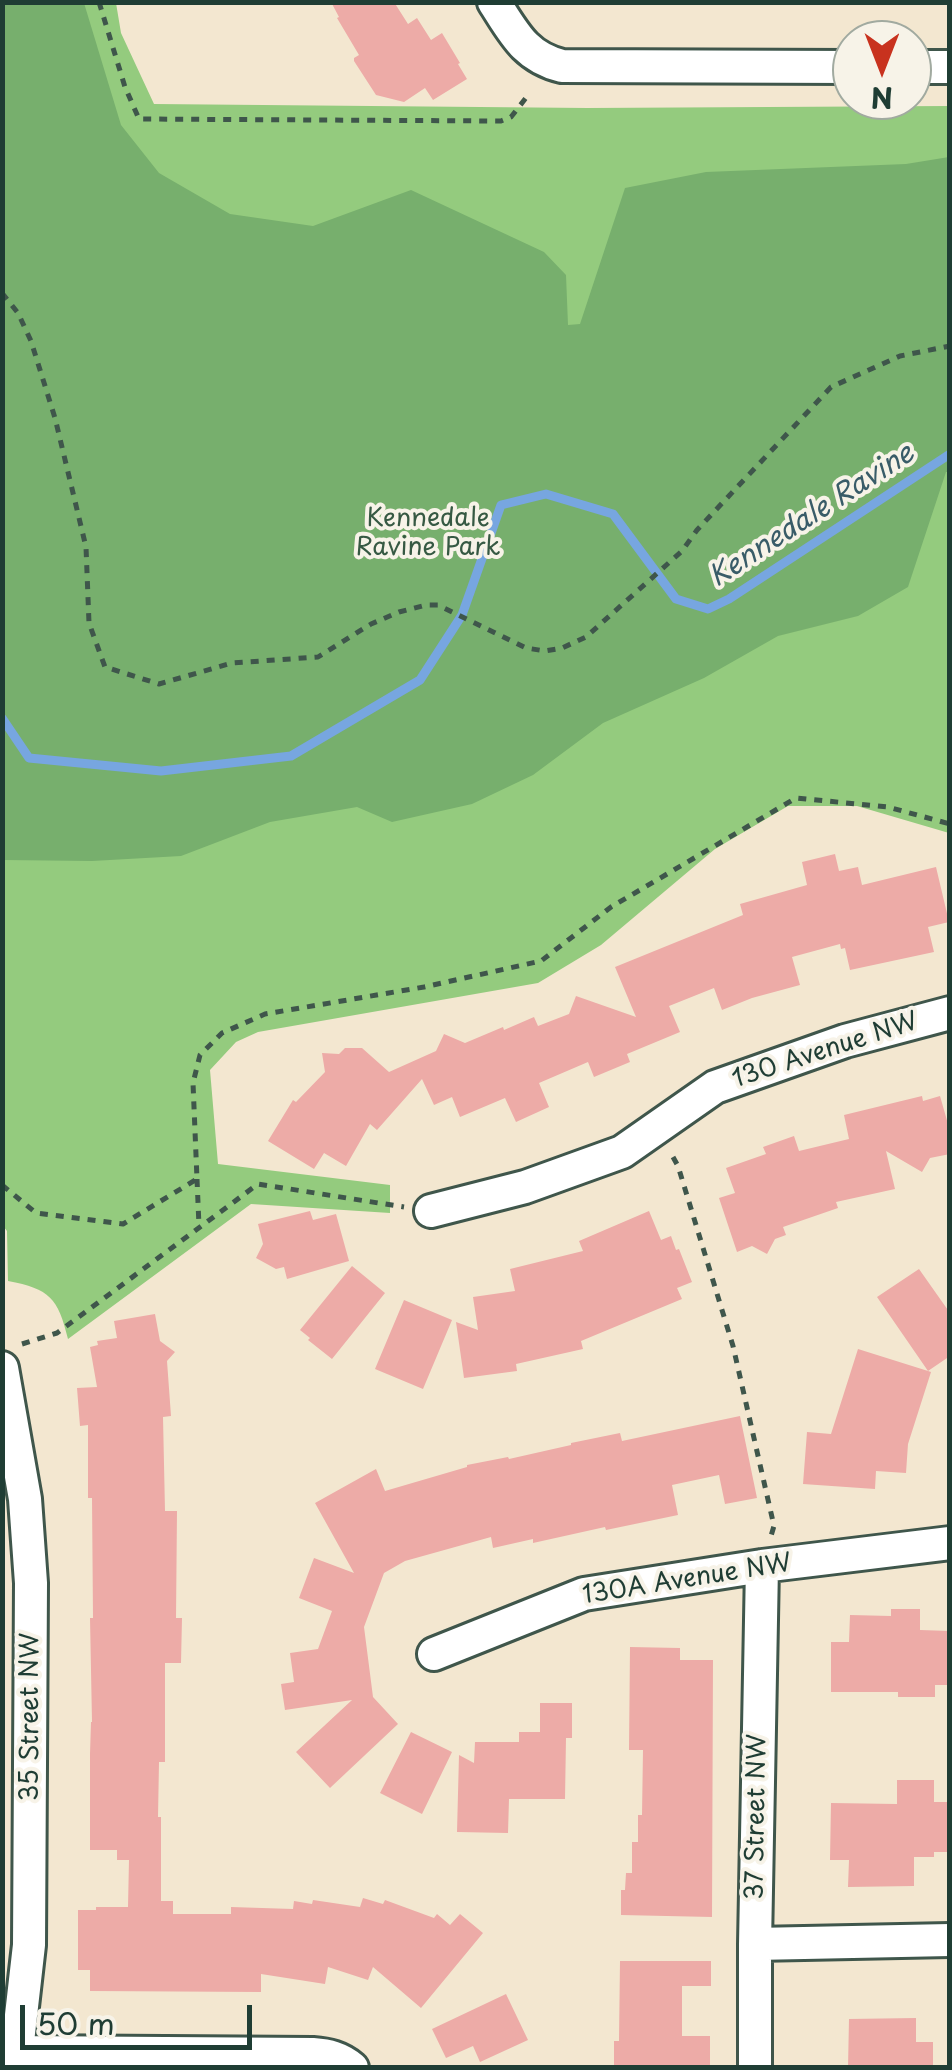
<!DOCTYPE html>
<style>
body{margin:0}
#map{position:relative;width:952px;height:2070px;overflow:hidden;background:#f3e7d0;font-family:"Playpen Sans",sans-serif}
canvas{display:block}
.frame{position:absolute;inset:0;border:5px solid #1f3d34;pointer-events:none}
.north{position:absolute;left:832px;top:20px;width:100px;height:100px;box-sizing:border-box;background:#f7f3e8;border:2px solid #a1aaa0;border-radius:50%;rotate:180deg;font-size:28px;font-weight:700;line-height:40px;text-align:center;color:#1f3d34}
.north::after{content:'';display:block;margin:auto;width:35px;height:45px;background:#c8321e;clip-path:polygon(50% 0,100% 100%,50% 72%,0 100%)}
.scale{position:absolute;left:20px;top:2005px;width:232px;height:45px;box-sizing:border-box;border:5px solid #1f3d34;border-top:0;padding-left:12px;font-size:30px;line-height:35px;white-space:nowrap;color:#1f3d34;-webkit-text-stroke:8px #f7f3e8;paint-order:stroke}
</style>
<div id="map">
<canvas width="952" height="2070"></canvas>
<div class="frame"></div>
<div class="north">N</div>
<div class="scale">50 m</div>
</div>
<script>
const c = document.querySelector('canvas').getContext('2d');
c.lineJoin = 'round';
function paint(path, color) { c.fillStyle = color; c.fill(path, 'evenodd'); }
function strokePath(path, color, width, dash) { c.strokeStyle = color; c.lineWidth = width; c.lineCap = dash ? 'butt' : 'round'; c.setLineDash(dash || []); c.stroke(path); }
function write(font, color, halo, rows, align = 'center') {
  c.font = font + ' "Playpen Sans",sans-serif'; c.lineWidth = 8; c.setLineDash([]); c.textBaseline = 'middle'; c.strokeStyle = halo; c.fillStyle = color; for (const [text, x, y, turn = 0] of rows) {
    c.save(); c.translate(x, y); c.rotate((+turn || 0) * Math.PI / 180); c.textAlign = isNaN(turn) ? turn : align; if (halo) c.strokeText(text, 0, 0); c.fillText(text, 0, 0); c.restore();
  }
}
paint(new Path2D(`
 M 3,3 L 116,3 L 121,33 L 154,104 L 588,108 L 949,106 L 949,833 L 857,806 L 788,806 L 715,849 L 601,945 L 538,983 L 258,1032 L 236,1042 L 210,1070 L 218,1164 L 390,1185 L 390,1213 L 251,1204 L 68,1339 C 58,1298 50,1289 8,1281 L 7,1231 L 3,1226 Z`), '#94cb7e');
paint(new Path2D(`
 M 3,2 L 84,3 L 121,125 L 159,173 L 230,214 L 313,226 L 411,190 L 544,252 L 566,275 L 568,325 L 580,324 L 625,188 L 706,172 L 906,164 L 949,157 L 949,472 L 946,472 L 908,587 L 858,616 L 778,636 L 704,678 L 603,723 L 533,775 L 472,804 L 392,822 L 357,807 L 270,822 L 181,856 L 92,861 L 3,860 Z`), '#77af6d');
strokePath(new Path2D(`
 M 2,718 L 29,758 L 161,771 L 291,756 L 420,680 L 462,615 L 501,505 L 546,494 L 613,514 L 676,599 L 708,609 L 729,599 L 950,454`), '#77a6e0', 9);
paint(new Path2D(`
 M 331,2 L 394,2 L 408,24 L 417,18 L 431,40 L 442,33 L 460,63 L 458,64 L 467,79 L 433,100 L 425,88 L 404,102 L 376,95 L 354,61 L 354,58 L 359,55 L 337,18 L 339,17 Z
 M 835,854 L 839,871 L 858,867 L 862,885 L 936,867 L 949,922 L 928,927 L 934,952 L 850,970 L 845,948 L 841,949 L 840,944 L 792,957 L 800,985 L 752,998 L 722,1010 L 714,988 L 669,1006 L 680,1032 L 627,1054 L 630,1062 L 594,1077 L 588,1062 L 539,1083 L 549,1107 L 516,1122 L 505,1098 L 460,1117 L 452,1097 L 434,1105 L 422,1079 L 377,1130 L 370,1124 L 346,1166 L 324,1153 L 314,1169 L 268,1141 L 293,1100 L 296,1102 L 325,1072 L 322,1053 L 339,1054 L 345,1048 L 362,1048 L 389,1072 L 436,1051 L 444,1034 L 465,1043 L 503,1027 L 504,1030 L 534,1017 L 538,1026 L 569,1014 L 576,996 L 636,1017 L 615,967 L 743,915 L 740,904 L 807,885 L 802,862 Z
 M 922,1096 L 923,1101 L 940,1096 L 950,1131 L 950,1154 L 930,1158 L 922,1172 L 886,1151 L 895,1189 L 836,1202 L 838,1208 L 783,1227 L 786,1235 L 775,1239 L 767,1254 L 752,1246 L 737,1252 L 719,1198 L 735,1193 L 726,1168 L 766,1154 L 763,1147 L 794,1136 L 799,1151 L 849,1139 L 844,1115 Z
 M 310,1211 L 313,1220 L 336,1214 L 349,1261 L 287,1279 L 284,1267 L 276,1269 L 256,1258 L 263,1244 L 258,1224 Z
 M 649,1211 L 661,1240 L 671,1236 L 676,1250 L 679,1249 L 692,1282 L 677,1288 L 682,1299 L 581,1341 L 583,1349 L 516,1364 L 517,1371 L 464,1378 L 456,1322 L 478,1330 L 473,1297 L 515,1291 L 510,1269 L 583,1251 L 579,1241 Z
 M 352,1266 L 385,1293 L 332,1359 L 308,1340 L 310,1338 L 300,1330 Z
 M 919,1269 L 950,1313 L 950,1356 L 928,1371 L 931,1372 L 908,1444 L 906,1473 L 876,1471 L 875,1489 L 803,1484 L 807,1432 L 831,1434 L 858,1349 L 928,1371 L 877,1297 Z
 M 404,1300 L 452,1320 L 423,1389 L 375,1369 Z
 M 155,1314 L 160,1341 L 175,1352 L 167,1361 L 171,1416 L 163,1417 L 165,1511 L 177,1511 L 176,1618 L 182,1618 L 181,1663 L 165,1663 L 165,1762 L 159,1762 L 158,1817 L 161,1817 L 161,1901 L 173,1901 L 173,1914 L 231,1914 L 231,1907 L 293,1909 L 294,1901 L 312,1904 L 313,1900 L 360,1907 L 363,1898 L 383,1904 L 385,1900 L 434,1918 L 437,1914 L 450,1925 L 460,1914 L 483,1933 L 421,2008 L 373,1967 L 368,1980 L 328,1967 L 325,1984 L 261,1974 L 261,1992 L 90,1991 L 90,1970 L 78,1970 L 78,1910 L 96,1910 L 96,1907 L 128,1907 L 129,1860 L 117,1860 L 117,1850 L 90,1850 L 90,1754 L 91,1722 L 92,1722 L 90,1618 L 93,1618 L 92,1498 L 88,1498 L 88,1425 L 80,1426 L 77,1388 L 97,1387 L 90,1347 L 98,1345 L 97,1341 L 117,1338 L 114,1321 Z
 M 740,1416 L 757,1498 L 725,1504 L 719,1475 L 672,1485 L 678,1515 L 606,1530 L 605,1527 L 533,1543 L 533,1539 L 493,1548 L 491,1537 L 405,1561 L 384,1573 L 364,1627 L 373,1697 L 398,1724 L 330,1788 L 296,1752 L 352,1700 L 285,1710 L 281,1684 L 294,1682 L 290,1653 L 318,1649 L 332,1611 L 299,1598 L 314,1558 L 354,1573 L 315,1503 L 376,1469 L 385,1491 L 467,1467 L 467,1465 L 508,1457 L 509,1459 L 571,1445 L 571,1443 L 620,1433 L 622,1441 Z
 M 891,1609 L 920,1609 L 920,1630 L 950,1631 L 950,1685 L 935,1685 L 935,1697 L 898,1697 L 898,1692 L 831,1692 L 831,1642 L 849,1642 L 850,1615 L 891,1616 Z
 M 630,1647 L 680,1648 L 680,1660 L 713,1660 L 712,1917 L 621,1915 L 621,1890 L 625,1890 L 626,1873 L 632,1873 L 632,1842 L 638,1842 L 638,1815 L 642,1815 L 643,1750 L 629,1750 Z
 M 540,1703 L 572,1703 L 572,1738 L 566,1738 L 565,1799 L 509,1799 L 508,1833 L 457,1832 L 459,1755 L 474,1763 L 475,1742 L 519,1742 L 519,1732 L 540,1732 Z
 M 411,1732 L 452,1752 L 422,1814 L 380,1793 Z
 M 897,1780 L 934,1780 L 934,1802 L 950,1802 L 950,1852 L 934,1852 L 934,1857 L 914,1857 L 914,1886 L 848,1887 L 849,1860 L 830,1860 L 831,1803 L 897,1804 Z
 M 620,1961 L 711,1961 L 711,1986 L 682,1986 L 682,2036 L 710,2036 L 710,2068 L 614,2068 L 614,2041 L 619,2041 Z
 M 506,1994 L 528,2040 L 480,2062 L 473,2046 L 446,2058 L 432,2029 Z
 M 916,2018 L 916,2042 L 933,2042 L 933,2068 L 848,2068 L 849,2019 Z`), '#edaba7');
const street = new Path2D(`
 M 494,2 C 514,33 525,57 562,66 L 852,67
 M 912,67 L 950,67
 M 431,1211 L 525,1187 L 622,1152 L 715,1087 L 845,1041 L 950,1013
 M 2,1368 L 25,1499 L 31,1583 L 29,1945 L 15,2068
 M 434,1654 L 584,1594 L 762,1566 L 950,1543
 M 755,1944 L 950,1940
 M 17,2052 L 313,2054 C 328,2055 340,2058 352,2068
 M 755,2068 L 755,1944 L 762,1566`);
strokePath(street, '#3f564b', 38);
strokePath(new Path2D(`
 M 99,2 L 125,87 L 139,119 L 501,121 L 511,117 L 529,94
 M 2,293 L 18,313 L 31,341 L 55,418 L 86,547 L 89,623 L 105,667 L 159,684 L 232,663 L 318,657 L 371,624 L 399,612 L 426,605 L 438,605 L 526,648 L 545,651 L 562,648 L 586,637 L 682,551 L 697,530 L 831,387 L 900,356 L 950,346
 M 673,1157 L 678,1166 L 733,1346 L 774,1526 L 771,1536
 M 197,1179 L 199,1226
 M 2,1185 L 36,1213 L 123,1224 L 197,1179 L 193,1083 L 200,1055 L 222,1033 L 265,1014 L 424,987 L 541,961 L 611,907 L 796,798 L 888,807 L 950,824
 M 22,1344 L 57,1333 L 258,1184 L 404,1207`), '#3f564b', 5, [8, 8]);
strokePath(street, '#fff', 32);
write('25px', '#365943', '#f7f3e8', [
 ["Kennedale",428,519],
 ["Ravine Park",428,548]
]);
write('25px', '#1f3d34', '#f7f3e8', [
 ["130 Avenue NW",825,1051,-18],
 ["130A Avenue NW",687,1580,-9],
 ["35 Street NW",31,1717,-90],
 ["37 Street NW",757,1817,-89]
]);
write('italic 28px', '#395c68', '#f7f3e8', [
 ["Kennedale Ravine",812,516,-33]
]);
</script>
